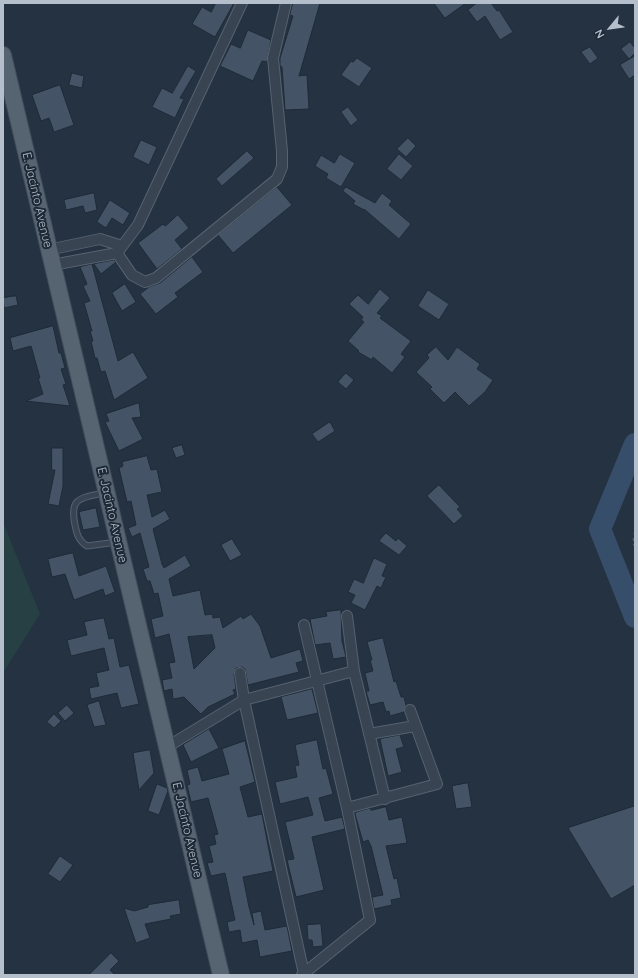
<!DOCTYPE html>
<style>
body{margin:0}
#map{position:relative;width:638px;height:978px;overflow:hidden;background:#243242;font-family:Quicksand,sans-serif}
canvas{display:block}
.frame{position:absolute;inset:0;border:4px solid #b5bfcc;pointer-events:none}
.north{position:absolute;left:590px;top:8px;width:40px;height:40px;-webkit-text-stroke:3px #1d2936;paint-order:stroke;rotate:241deg;font-size:11px;font-weight:700;line-height:16px;text-align:center;color:#b5bfcc}
.north::after{content:'';display:block;margin:auto;width:14px;height:18px;background:#b5bfcc;clip-path:polygon(50% 0,100% 100%,50% 72%,0 100%)}
</style>
<div id="map">
<canvas width="638" height="978"></canvas>
<div class="frame"></div>
<div class="north">N</div>
</div>
<script>
const c = document.querySelector('canvas').getContext('2d');
c.lineJoin = 'round';
function paint(path, color) { c.fillStyle = color; c.fill(path, 'evenodd'); }
function strokePath(path, color, width, dash) { c.strokeStyle = color; c.lineWidth = width; c.lineCap = dash ? 'butt' : 'round'; c.setLineDash(dash || []); c.stroke(path); }
function write(font, color, halo, rows, align = 'center') {
  c.font = font + ' Quicksand,sans-serif'; c.lineWidth = 4; c.setLineDash([]); c.textBaseline = 'middle'; c.strokeStyle = halo; c.fillStyle = color; for (const [text, x, y, turn = 0] of rows) {
    c.save(); c.translate(x, y); c.rotate((+turn || 0) * Math.PI / 180); c.textAlign = isNaN(turn) ? turn : align; if (halo) c.strokeText(text, 0, 0); c.fillText(text, 0, 0); c.restore();
  }
}
paint(new Path2D(`
 M 3,522 L 40,614 L 3,673 Z`), '#264043');
strokePath(new Path2D(`
 M 635,444 L 600,529 L 635,617`), '#374e6a', 22);
const building = new Path2D(`
 M 216,3 L 234,3 L 215,37 L 192,24 L 202,7 L 211,12 Z
 M 293,3 L 320,3 L 299,76 L 307,75 L 309,109 L 285,110 L 282,67 L 280,66 L 280,58 L 293,16 L 290,15 Z
 M 434,3 L 466,3 L 445,18 Z
 M 477,3 L 491,3 L 497,11 L 499,10 L 513,32 L 500,40 L 485,16 L 477,22 L 468,10 Z
 M 248,30 L 271,40 L 267,62 L 262,61 L 253,81 L 220,66 L 231,44 L 240,48 Z
 M 630,42 L 635,48 L 635,53 L 629,59 L 621,49 Z
 M 590,47 L 598,58 L 590,64 L 581,52 Z
 M 635,56 L 635,75 L 629,79 L 620,65 Z
 M 357,58 L 372,68 L 359,87 L 341,75 L 351,61 L 353,62 Z
 M 188,66 L 196,71 L 180,98 L 184,99 L 175,118 L 152,107 L 162,88 L 172,93 Z
 M 72,73 L 84,76 L 82,88 L 69,85 Z
 M 60,85 L 74,125 L 54,132 L 49,118 L 41,121 L 32,95 Z
 M 348,107 L 358,120 L 351,126 L 341,112 Z
 M 408,138 L 416,146 L 406,157 L 397,149 Z
 M 141,140 L 157,147 L 149,165 L 133,157 Z
 M 247,151 L 254,158 L 222,186 L 216,179 Z
 M 340,154 L 355,163 L 341,187 L 326,178 L 328,174 L 315,166 L 321,155 L 334,163 Z
 M 399,154 L 413,166 L 401,180 L 387,169 Z
 M 277,187 L 292,205 L 233,253 L 218,235 Z
 M 346,187 L 375,203 L 382,193 L 392,201 L 389,205 L 411,224 L 399,239 L 364,209 L 364,210 L 353,204 L 355,201 L 343,191 Z
 M 94,193 L 97,210 L 85,213 L 83,206 L 66,210 L 64,200 Z
 M 110,200 L 130,213 L 123,225 L 112,218 L 106,228 L 97,222 Z
 M 178,215 L 189,228 L 175,240 L 182,249 L 157,269 L 138,243 L 163,224 L 165,226 Z
 M 192,257 L 203,272 L 175,293 L 178,297 L 156,314 L 140,294 L 149,287 L 160,283 Z
 M 114,260 L 116,262 L 101,274 L 94,264 Z
 M 92,264 L 118,361 L 133,352 L 148,378 L 114,400 L 105,371 L 101,372 L 97,358 L 95,358 L 91,341 L 93,341 L 90,331 L 92,331 L 84,303 L 90,301 L 83,286 L 87,284 L 80,267 Z
 M 125,284 L 136,302 L 122,311 L 112,293 Z
 M 380,289 L 390,298 L 377,313 L 382,316 L 380,318 L 411,341 L 401,354 L 405,357 L 392,373 L 373,357 L 372,360 L 358,352 L 359,351 L 348,341 L 364,322 L 361,320 L 363,317 L 349,304 L 358,295 L 368,304 Z
 M 428,290 L 449,304 L 439,320 L 418,306 Z
 M 16,296 L 18,305 L 4,308 L 3,298 Z
 M 53,326 L 59,353 L 61,353 L 65,368 L 61,369 L 66,384 L 63,385 L 70,406 L 26,401 L 43,394 L 38,378 L 40,378 L 31,346 L 13,351 L 10,338 Z
 M 436,347 L 448,360 L 457,347 L 480,364 L 477,369 L 493,380 L 485,392 L 469,406 L 455,392 L 444,403 L 430,389 L 432,387 L 416,372 L 429,358 L 427,355 Z
 M 346,373 L 354,380 L 346,389 L 338,382 Z
 M 139,403 L 141,417 L 132,418 L 143,439 L 119,451 L 105,422 L 109,421 L 106,414 Z
 M 330,422 L 335,431 L 318,442 L 312,434 Z
 M 182,445 L 185,455 L 176,458 L 172,448 Z
 M 52,448 L 63,448 L 63,486 L 59,506 L 48,504 L 55,470 L 52,470 Z
 M 147,456 L 151,470 L 157,469 L 162,492 L 147,495 L 152,517 L 165,510 L 170,519 L 153,529 L 162,564 L 164,568 L 185,555 L 191,566 L 169,579 L 173,596 L 200,590 L 205,615 L 212,614 L 213,618 L 220,617 L 223,628 L 241,616 L 243,619 L 251,614 L 260,626 L 271,658 L 300,649 L 303,661 L 296,663 L 299,672 L 248,685 L 245,669 L 242,667 L 236,668 L 234,674 L 236,689 L 233,690 L 235,694 L 208,707 L 201,714 L 184,697 L 173,699 L 172,689 L 164,691 L 162,680 L 172,678 L 169,663 L 175,662 L 169,634 L 155,638 L 151,619 L 163,616 L 158,593 L 154,594 L 150,581 L 147,581 L 143,569 L 149,567 L 140,533 L 132,537 L 128,528 L 136,525 L 131,501 L 127,502 L 119,468 L 123,466 L 122,462 ZM 212,635 L 215,648 L 194,669 L 188,637 Z
 M 439,485 L 460,507 L 457,509 L 463,516 L 454,524 L 427,496 Z
 M 96,508 L 100,527 L 83,530 L 79,512 Z
 M 386,533 L 396,541 L 398,538 L 407,546 L 399,555 L 379,541 Z
 M 232,539 L 242,555 L 230,561 L 221,545 Z
 M 73,553 L 79,576 L 106,566 L 115,592 L 105,596 L 103,589 L 74,600 L 65,574 L 52,577 L 48,559 Z
 M 374,558 L 387,564 L 382,576 L 386,577 L 381,588 L 377,586 L 365,610 L 351,603 L 355,595 L 348,592 L 354,579 L 363,583 Z
 M 341,610 L 342,641 L 346,657 L 333,659 L 330,643 L 315,645 L 310,619 L 327,616 L 326,612 Z
 M 104,618 L 109,639 L 114,638 L 120,667 L 129,665 L 139,704 L 121,708 L 117,693 L 91,699 L 89,688 L 99,686 L 96,673 L 109,670 L 104,648 L 71,656 L 67,640 L 87,635 L 84,622 Z
 M 383,638 L 394,682 L 396,681 L 401,697 L 404,697 L 406,705 L 404,712 L 390,716 L 389,711 L 386,712 L 383,702 L 370,705 L 366,691 L 369,691 L 365,673 L 373,671 L 370,660 L 372,660 L 367,642 Z
 M 312,689 L 318,713 L 287,720 L 281,697 Z
 M 99,701 L 106,725 L 94,727 L 87,705 Z
 M 67,705 L 74,713 L 65,721 L 58,713 Z
 M 54,714 L 61,721 L 54,728 L 47,722 Z
 M 209,729 L 219,748 L 191,762 L 183,745 Z
 M 400,735 L 404,747 L 396,749 L 402,772 L 388,776 L 380,739 Z
 M 317,740 L 323,769 L 326,768 L 333,794 L 319,798 L 325,821 L 342,817 L 345,829 L 312,837 L 324,890 L 296,897 L 287,860 L 294,859 L 285,822 L 313,815 L 308,797 L 280,804 L 275,782 L 297,777 L 295,766 L 299,765 L 295,745 Z
 M 245,741 L 255,782 L 240,787 L 248,817 L 262,814 L 273,871 L 243,877 L 249,907 L 254,925 L 252,913 L 261,911 L 265,930 L 287,926 L 292,951 L 260,957 L 257,940 L 242,943 L 240,930 L 229,932 L 227,922 L 235,920 L 225,873 L 211,876 L 207,863 L 213,862 L 209,846 L 216,844 L 214,835 L 218,834 L 208,798 L 191,802 L 187,785 L 190,784 L 187,770 L 198,767 L 202,781 L 229,774 L 222,749 Z
 M 150,750 L 154,773 L 139,790 L 133,753 Z
 M 468,783 L 472,807 L 456,809 L 452,786 Z
 M 157,784 L 167,788 L 168,791 L 159,815 L 148,811 Z
 M 635,806 L 635,885 L 611,899 L 568,828 Z
 M 386,807 L 389,820 L 402,817 L 407,843 L 386,846 L 394,879 L 397,878 L 401,898 L 391,900 L 392,905 L 374,909 L 372,897 L 383,895 L 371,846 L 368,840 L 363,842 L 355,814 L 356,812 L 370,808 L 371,810 Z
 M 60,856 L 73,865 L 60,882 L 48,874 Z
 M 179,900 L 181,914 L 170,916 L 171,919 L 145,924 L 150,938 L 136,943 L 124,908 L 134,911 L 148,907 L 148,905 Z
 M 321,924 L 323,946 L 313,947 L 312,940 L 308,940 L 307,925 Z
 M 111,953 L 119,961 L 110,970 L 115,975 L 89,975 Z`);
paint(building, '#445466');
strokePath(building, '#1f2b38', 1);
const service = new Path2D(`
 M 104,493 C 81,498 69,497 75,525 C 77,535 79,541 87,546 L 117,542`);
const minor = new Path2D(`
 M 48,250 L 100,239 L 122,246
 M 117,253 L 132,275 L 145,282 L 156,278 L 277,179 L 282,167 L 282,151 L 273,58 L 286,3
 M 52,265 L 117,253 L 138,225 L 242,3
 M 347,616 L 354,671 L 385,799
 M 240,673 L 244,700 L 304,974
 M 369,734 L 415,726
 M 167,747 L 244,700 L 354,671
 M 347,808 L 437,784 L 410,710
 M 302,975 L 370,920 L 347,808 L 304,625`);
const primary = new Path2D(`
 M 3,55 L 221,975`);
strokePath(service, '#56626f', 7);
strokePath(minor, '#56626f', 12);
strokePath(primary, '#424d5a', 18);
strokePath(new Path2D(`
 M 635,532 L 633,543 L 635,546`), '#445d5f', 2, [3, 3]);
strokePath(service, '#384451', 5);
strokePath(minor, '#384451', 10);
strokePath(primary, '#566371', 16);
write('12px', '#b5bfcc', '#1d2936', [
 ["E. Jacinto Avenue",37,200,77],
 ["E. Jacinto Avenue",112,515,77],
 ["E. Jacinto Avenue",187,830,77]
]);
</script>
